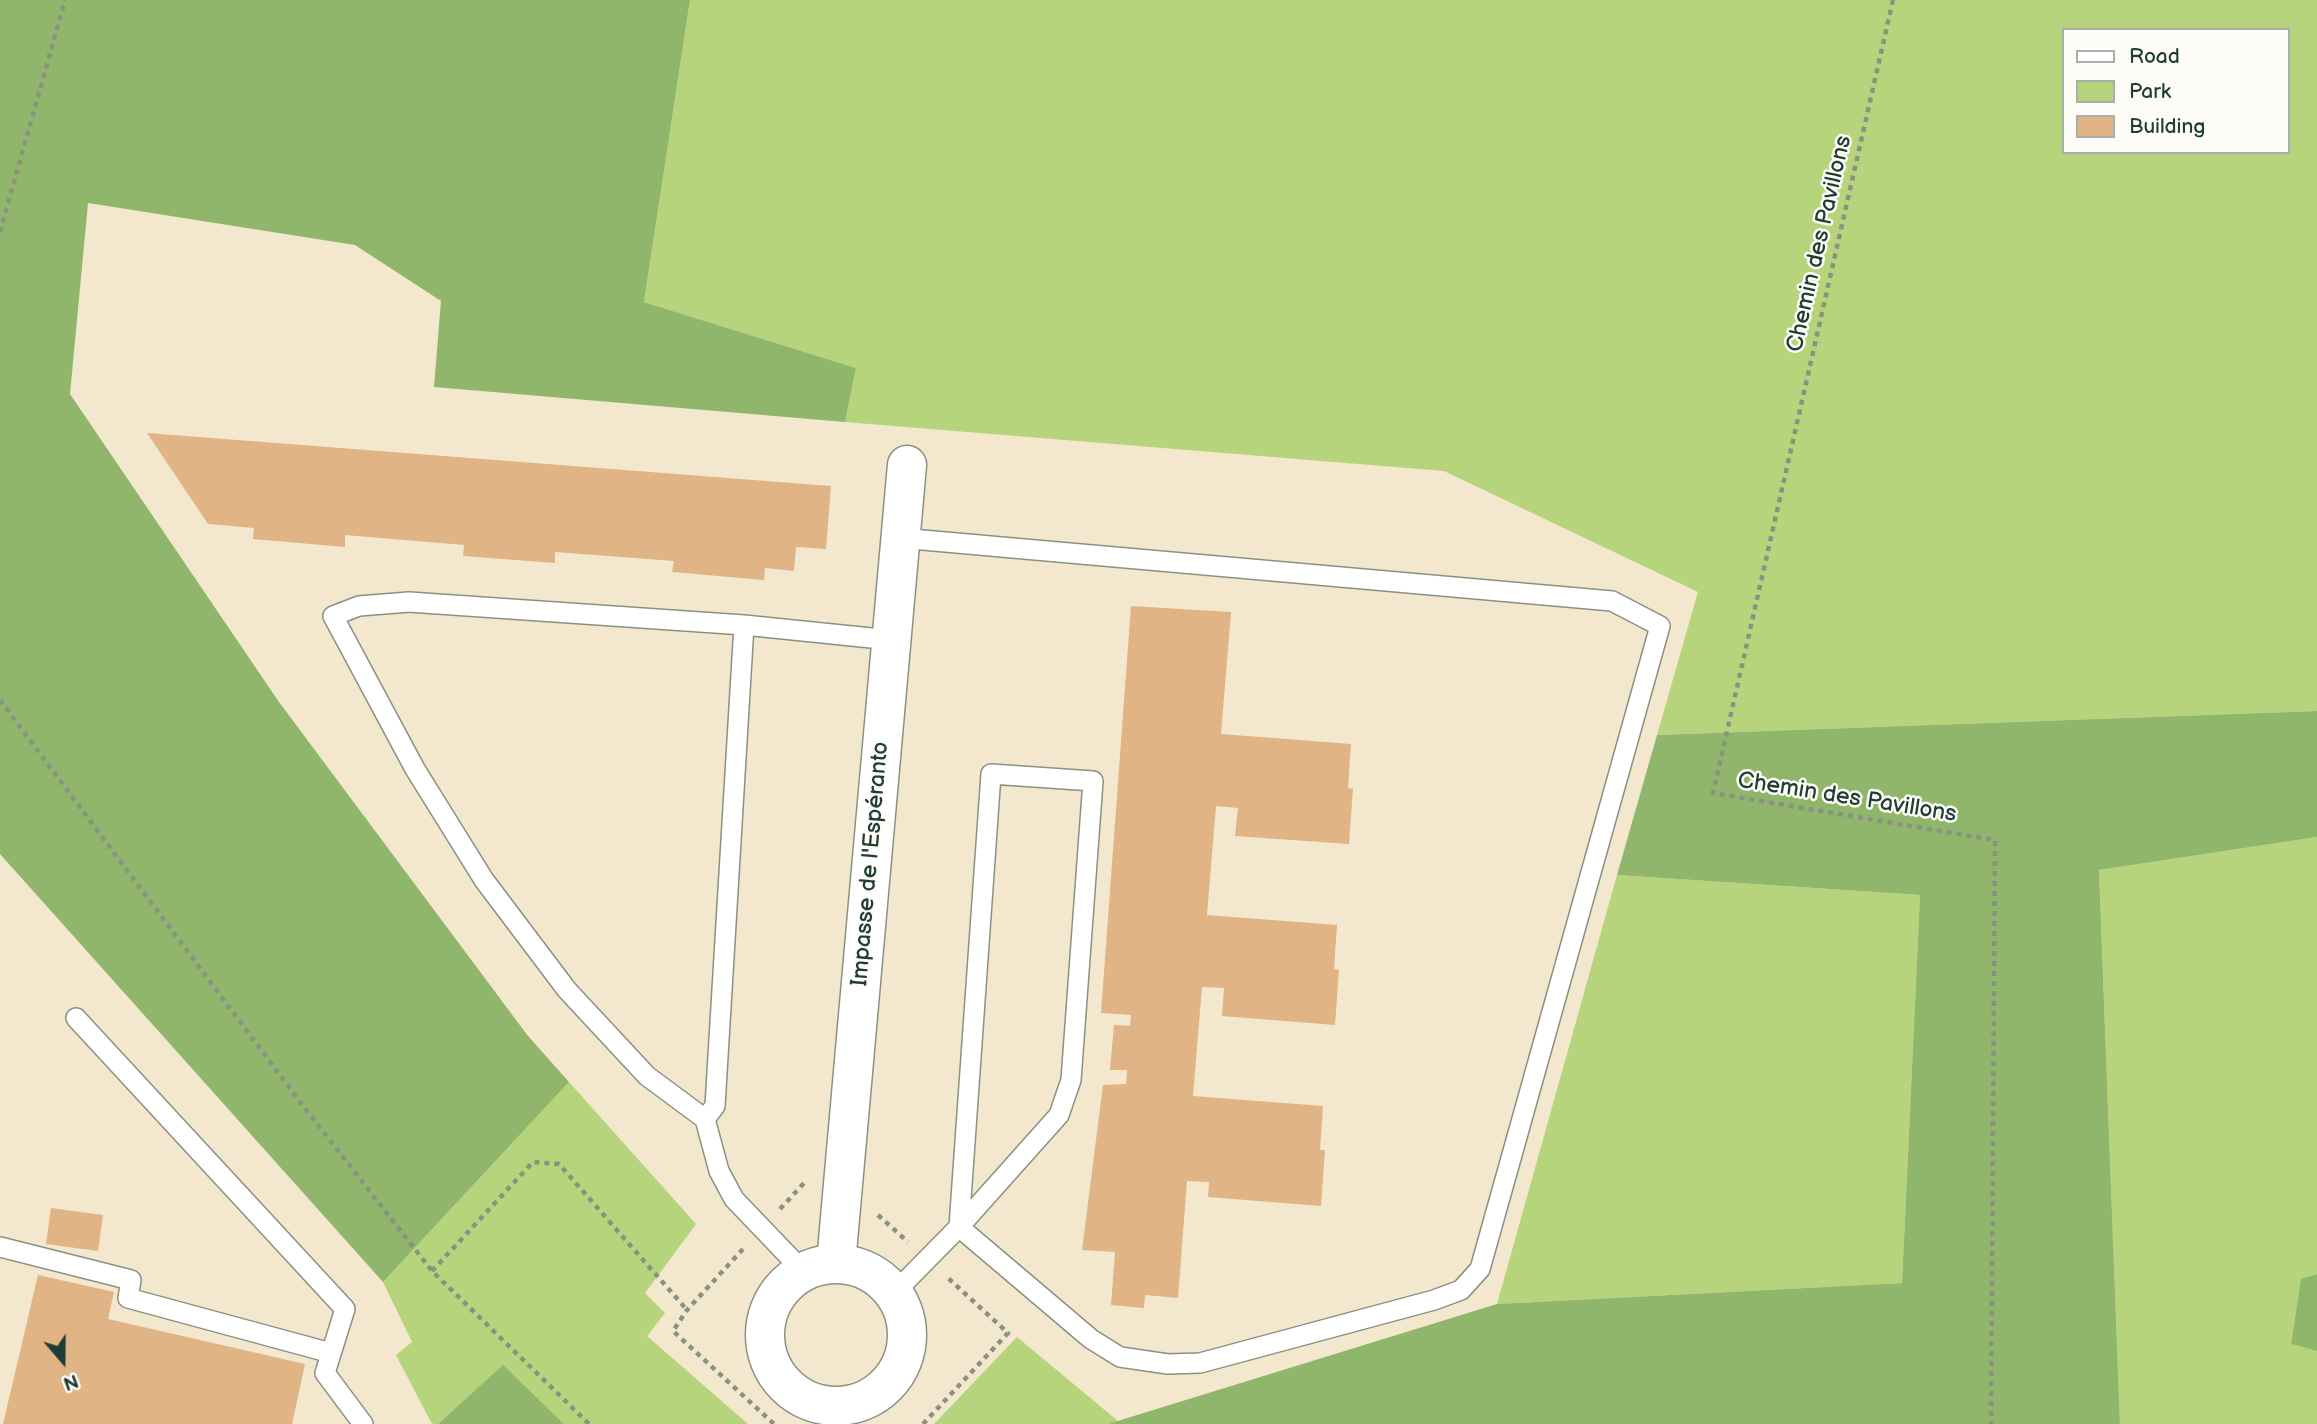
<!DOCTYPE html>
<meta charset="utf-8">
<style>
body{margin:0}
#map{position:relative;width:2317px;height:1424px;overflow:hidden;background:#f3e7ce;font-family:"Balsamiq Sans",sans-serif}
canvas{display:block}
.legend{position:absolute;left:2062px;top:28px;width:228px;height:126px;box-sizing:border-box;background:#fdfcf7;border:2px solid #a4b0a9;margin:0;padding:9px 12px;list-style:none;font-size:21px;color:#1f3d34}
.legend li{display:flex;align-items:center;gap:14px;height:35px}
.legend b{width:35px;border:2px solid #a4b0a9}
.north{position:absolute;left:28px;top:1326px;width:70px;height:70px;-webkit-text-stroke:5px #fdfcf7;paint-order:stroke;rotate:160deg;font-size:19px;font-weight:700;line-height:28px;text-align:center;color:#1f3d34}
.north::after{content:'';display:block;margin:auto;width:24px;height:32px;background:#1f3d34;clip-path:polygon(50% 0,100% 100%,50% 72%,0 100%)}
</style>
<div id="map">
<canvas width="2317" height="1424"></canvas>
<ul class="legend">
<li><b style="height:9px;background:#fff"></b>Road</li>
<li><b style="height:19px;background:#b5d47b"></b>Park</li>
<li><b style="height:19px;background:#e0b485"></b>Building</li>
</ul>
<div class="north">N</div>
</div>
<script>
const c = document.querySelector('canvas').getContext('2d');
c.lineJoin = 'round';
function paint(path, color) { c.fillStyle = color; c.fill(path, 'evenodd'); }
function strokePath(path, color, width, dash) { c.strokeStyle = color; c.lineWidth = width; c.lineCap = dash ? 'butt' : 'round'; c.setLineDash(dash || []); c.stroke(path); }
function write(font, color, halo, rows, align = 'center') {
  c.font = font + ' "Balsamiq Sans",sans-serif'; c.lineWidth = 5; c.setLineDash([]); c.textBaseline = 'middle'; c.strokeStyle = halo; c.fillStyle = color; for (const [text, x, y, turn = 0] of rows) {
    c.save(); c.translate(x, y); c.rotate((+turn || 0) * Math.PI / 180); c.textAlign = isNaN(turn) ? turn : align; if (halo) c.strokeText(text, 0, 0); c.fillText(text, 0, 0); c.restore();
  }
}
paint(new Path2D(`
 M 690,0 L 2317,0 L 2317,711 L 1657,735 L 1698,592 L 1444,471 L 845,422 L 856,368 L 644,302 ZM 2063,30 L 2287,30 L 2287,152 L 2063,152 Z
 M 2317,837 L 2317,1274 L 2301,1280 L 2291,1344 L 2317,1351 L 2317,1424 L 2120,1424 L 2099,870 Z
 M 1617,875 L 1920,895 L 1902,1283 L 1497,1304 Z
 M 569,1082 L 696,1224 L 645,1293 L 665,1313 L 647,1336 L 748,1424 L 564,1424 L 503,1366 L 438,1424 L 432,1424 L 396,1355 L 412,1342 L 383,1282 Z
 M 1017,1337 L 1118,1421 L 1108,1424 L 934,1424 Z`), '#b5d47b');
paint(new Path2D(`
 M 0,0 L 690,0 L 644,302 L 856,368 L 845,422 L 434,387 L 441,301 L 355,245 L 88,203 L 70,394 L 279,702 L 528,1036 L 569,1082 L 383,1282 L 0,854 Z
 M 2317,711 L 2317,837 L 2099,870 L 2120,1424 L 1108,1424 L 1497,1304 L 1902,1283 L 1920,895 L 1617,875 L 1657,735 Z
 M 2317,1274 L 2317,1351 L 2291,1344 L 2301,1279 Z
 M 503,1365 L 564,1424 L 438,1424 Z`), '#90b66b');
paint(new Path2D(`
 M 147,433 L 831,486 L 826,549 L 796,547 L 794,571 L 765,568 L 764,580 L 672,572 L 674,561 L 555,552 L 555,563 L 463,556 L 464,545 L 345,535 L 345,547 L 253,539 L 254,528 L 208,524 Z
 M 1131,606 L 1231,612 L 1221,734 L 1351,744 L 1348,788 L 1353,789 L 1349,844 L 1235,836 L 1238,808 L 1216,806 L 1207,915 L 1337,925 L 1334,969 L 1339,970 L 1335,1025 L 1222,1016 L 1224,988 L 1202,987 L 1193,1096 L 1323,1106 L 1320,1150 L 1325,1150 L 1321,1206 L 1208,1197 L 1209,1182 L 1187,1181 L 1178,1298 L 1145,1295 L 1144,1308 L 1111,1305 L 1115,1252 L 1082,1250 L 1103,1085 L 1126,1084 L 1127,1070 L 1110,1070 L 1114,1025 L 1130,1026 L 1131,1015 L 1101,1013 Z
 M 51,1208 L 103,1215 L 98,1251 L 46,1244 Z
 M 38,1275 L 114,1292 L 108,1319 L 305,1364 L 292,1424 L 3,1424 Z`), '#e0b485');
const service = new Path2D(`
 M 744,625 L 891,640
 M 76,1018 L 345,1309 L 325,1373 L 363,1424
 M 705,1119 L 715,1106 L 744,625 L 409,602 L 359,606 L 333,616 L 415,769 L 484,880 L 567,990 L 647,1076 L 705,1119 L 719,1171 L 734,1199 L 803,1271
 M 0,1247 L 131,1280 L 128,1298 L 331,1353
 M 894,1293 L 959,1227 L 1059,1115 L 1071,1080 L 1093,781 L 991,774 L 959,1227 L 1091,1339 L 1120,1357 L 1168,1364 L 1200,1363 L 1434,1300 L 1461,1290 L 1480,1269 L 1660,626 L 1612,601 L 900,538`);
const minor = new Path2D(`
 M 836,1263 L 907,465
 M765 1335a71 71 0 1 1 142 0a71 71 0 1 1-142 0Z`);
strokePath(service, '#899281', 22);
strokePath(minor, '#899281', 41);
strokePath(new Path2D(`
 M 1893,0 L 1713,793 L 1995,840 L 1991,1424
 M 0,232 L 65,0
 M 0,700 L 300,1102 L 432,1271 L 589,1424
 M 780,1209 L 805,1182
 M 878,1215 L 908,1242
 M 743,1249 L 687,1310 L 673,1331 L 774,1424
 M 432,1271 L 533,1162 L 559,1164 L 687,1310
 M 923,1424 L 1008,1333 L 948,1278`), '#899281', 4.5, [5, 5]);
strokePath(service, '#fff', 19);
strokePath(minor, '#fff', 38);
write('23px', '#1f3d34', '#fdfcf7', [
 ["Chemin des Pavillons",1820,244,-77],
 ["Chemin des Pavillons",1847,798,9],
 ["Impasse de l'Espéranto",871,864,-85]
]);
</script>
